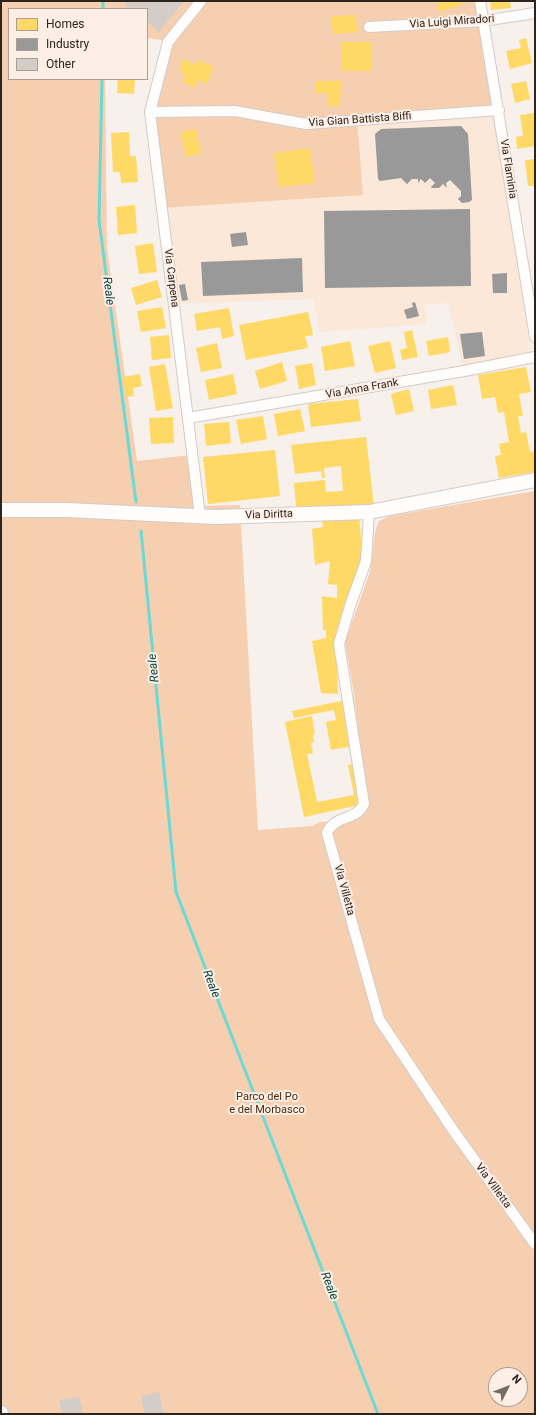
<!DOCTYPE html>
<style>
body{margin:0}
#map{position:relative;width:536px;height:1415px;overflow:hidden;background:#f7f0eb;font-family:Roboto,sans-serif}
canvas{display:block}
.frame{position:absolute;inset:0;border:2px solid #2d241e;pointer-events:none}
.legend{position:absolute;left:8px;top:8px;width:140px;height:72px;box-sizing:border-box;background:#fdefe5;border:1px solid #aa9e95;margin:0;padding:5px 7px;list-style:none;font-size:12px;color:#2d241e}
.legend li{display:flex;align-items:center;gap:8px;height:20px}
.legend b{width:20px;border:1px solid #aa9e95}
.north{position:absolute;left:488px;top:1367px;width:40px;height:40px;box-sizing:border-box;background:#fdefe5;border:1px solid #aa9e95;border-radius:50%;rotate:48deg;font-size:11px;font-weight:700;line-height:16px;text-align:center;color:#2d241e}
.north::after{content:'';display:block;margin:auto;width:14px;height:18px;background:#746b66;clip-path:polygon(50% 0,100% 100%,50% 72%,0 100%)}
</style>
<div id="map">
<canvas width="536" height="1415"></canvas>
<div class="frame"></div>
<ul class="legend">
<li><b style="height:11px;background:#ffd966"></b>Homes</li>
<li><b style="height:11px;background:#999"></b>Industry</li>
<li><b style="height:11px;background:#d4cdc7"></b>Other</li>
</ul>
<div class="north">N</div>
</div>
<script>
const c = document.querySelector('canvas').getContext('2d');
c.lineJoin = 'round';
function paint(path, color) { c.fillStyle = color; c.fill(path, 'evenodd'); }
function strokePath(path, color, width, dash) { c.strokeStyle = color; c.lineWidth = width; c.lineCap = dash ? 'butt' : 'round'; c.setLineDash(dash || []); c.stroke(path); }
function write(font, color, halo, rows, align = 'center') {
  c.font = font + ' Roboto,sans-serif'; c.lineWidth = 4; c.setLineDash([]); c.textBaseline = 'middle'; c.strokeStyle = halo; c.fillStyle = color; for (const [text, x, y, turn = 0] of rows) {
    c.save(); c.translate(x, y); c.rotate((+turn || 0) * Math.PI / 180); c.textAlign = isNaN(turn) ? turn : align; if (halo) c.strokeText(text, 0, 0); c.fillText(text, 0, 0); c.restore();
  }
}
paint(new Path2D(`
 M 496,115 L 532,361 L 463,367 L 448,303 L 425,305 L 427,324 L 319,332 L 314,299 L 175,304 L 162,208 L 362,195 L 357,118 Z`), '#fbe8d9');
paint(new Path2D(`
 M 1,1 L 480,1 L 496,115 L 357,119 L 363,195 L 162,208 L 149,112 L 169,41 L 147,38 L 147,9 L 9,9 L 9,79 L 105,79 L 107,248 L 137,461 L 190,455 L 197,506 L 240,505 L 258,830 L 312,826 L 320,822 L 358,819 L 367,807 L 354,695 L 345,642 L 370,572 L 375,532 L 379,521 L 390,516 L 535,491 L 535,1414 L 1,1414 ZM 496,1375 L 520,1375 L 520,1399 L 496,1399 Z`), '#f6cfb1');
paint(new Path2D(`
 M 436,1 L 461,1 L 462,5 L 439,12 Z
 M 490,1 L 510,1 L 511,8 L 491,10 Z
 M 356,15 L 357,32 L 333,34 L 331,16 Z
 M 526,38 L 532,63 L 510,69 L 506,51 L 521,48 L 519,40 Z
 M 342,42 L 371,42 L 371,71 L 341,71 Z
 M 183,59 L 197,65 L 198,60 L 214,67 L 207,84 L 198,80 L 195,88 L 182,82 L 185,74 L 179,71 Z
 M 118,79 L 135,79 L 134,94 L 117,93 Z
 M 315,81 L 341,81 L 340,106 L 328,106 L 328,93 L 315,93 Z
 M 526,81 L 530,99 L 515,103 L 511,84 Z
 M 535,113 L 535,146 L 517,149 L 516,137 L 523,136 L 520,115 Z
 M 196,129 L 201,154 L 186,157 L 180,132 Z
 M 129,132 L 130,156 L 136,156 L 138,182 L 121,183 L 120,172 L 113,172 L 111,133 Z
 M 310,148 L 315,183 L 279,187 L 274,153 Z
 M 535,159 L 535,186 L 528,186 L 525,160 Z
 M 135,205 L 137,233 L 118,235 L 116,207 Z
 M 153,243 L 157,272 L 139,274 L 135,246 Z
 M 157,280 L 162,297 L 136,305 L 131,288 Z
 M 162,307 L 166,328 L 141,332 L 137,311 Z
 M 229,308 L 234,336 L 222,339 L 220,327 L 197,331 L 194,314 Z
 M 308,312 L 313,335 L 305,336 L 308,348 L 246,360 L 239,325 Z
 M 412,330 L 418,357 L 402,360 L 400,350 L 407,348 L 404,332 Z
 M 169,335 L 171,358 L 152,360 L 150,337 Z
 M 448,337 L 450,352 L 429,356 L 426,341 Z
 M 350,341 L 355,366 L 325,371 L 321,347 Z
 M 390,341 L 396,368 L 375,373 L 368,346 Z
 M 217,343 L 222,368 L 201,372 L 196,348 Z
 M 282,362 L 287,381 L 260,389 L 255,371 Z
 M 312,363 L 316,385 L 299,389 L 295,366 Z
 M 165,364 L 173,408 L 156,411 L 149,367 Z
 M 526,367 L 531,392 L 519,394 L 523,416 L 518,416 L 521,433 L 526,432 L 530,452 L 535,451 L 535,472 L 499,478 L 495,456 L 501,455 L 499,444 L 509,442 L 504,412 L 498,413 L 495,397 L 482,399 L 478,375 Z
 M 140,374 L 142,386 L 133,388 L 134,396 L 126,397 L 123,377 Z
 M 233,374 L 237,394 L 209,400 L 205,380 Z
 M 453,385 L 457,405 L 431,409 L 428,390 Z
 M 409,389 L 414,411 L 396,415 L 391,394 Z
 M 358,399 L 361,421 L 311,427 L 308,404 Z
 M 300,409 L 305,431 L 278,436 L 274,414 Z
 M 263,416 L 267,439 L 241,444 L 236,420 Z
 M 173,417 L 174,443 L 151,444 L 149,418 Z
 M 229,422 L 231,443 L 206,446 L 204,424 Z
 M 366,437 L 374,506 L 297,514 L 294,483 L 325,480 L 326,492 L 343,491 L 341,466 L 324,468 L 325,478 L 322,478 L 321,471 L 295,474 L 291,445 Z
 M 275,450 L 280,496 L 208,504 L 203,457 Z
 M 359,514 L 363,560 L 336,642 L 338,694 L 321,693 L 312,641 L 326,638 L 326,630 L 323,630 L 322,596 L 337,598 L 337,585 L 328,584 L 330,561 L 315,565 L 312,529 L 323,527 L 321,516 Z
 M 346,700 L 353,746 L 331,750 L 326,722 L 336,720 L 334,710 L 294,718 L 292,711 Z
 M 312,716 L 315,734 L 313,734 L 314,742 L 311,743 L 313,753 L 307,754 L 317,802 L 354,795 L 348,765 L 357,763 L 364,804 L 304,817 L 285,722 Z`), '#ffd966');
paint(new Path2D(`
 M 461,126 L 468,134 L 472,200 L 469,202 L 462,203 L 458,199 L 461,196 L 461,191 L 450,180 L 446,183 L 447,188 L 443,184 L 439,188 L 432,188 L 431,187 L 435,183 L 430,178 L 425,183 L 421,179 L 418,183 L 418,179 L 412,179 L 407,184 L 401,178 L 380,181 L 378,179 L 375,134 L 381,129 Z
 M 470,209 L 471,286 L 325,288 L 324,211 Z
 M 246,232 L 248,245 L 232,247 L 230,234 Z
 M 302,258 L 303,292 L 203,296 L 201,262 Z
 M 507,273 L 507,293 L 493,293 L 492,274 Z
 M 185,284 L 188,300 L 182,301 L 179,285 Z
 M 415,302 L 419,316 L 407,319 L 404,310 L 413,307 L 412,303 Z
 M 482,332 L 485,356 L 464,359 L 460,334 Z`), '#999');
strokePath(new Path2D(`
 M 103,9 L 103,1
 M 102,79 L 99,220 L 136,502
 M 141,531 L 176,892 L 378,1414`), '#6cd9d5', 3);
paint(new Path2D(`
 M 126,1 L 184,1 L 159,32 L 147,22 L 147,9 L 131,9 L 124,4 Z
 M 159,1392 L 164,1414 L 145,1414 L 141,1396 Z
 M 79,1397 L 83,1414 L 62,1414 L 59,1400 Z`), '#d4cdc7');
const street = new Path2D(`
 M 480,1 L 535,337
 M 369,27 L 483,21 L 535,13
 M 150,112 L 235,111 L 306,124 L 499,110
 M 188,418 L 464,371 L 535,357
 M 369,512 L 366,561 L 350,606 L 339,644 L 364,804 C 356,821 334,815 327,833 L 379,1019 L 453,1130 L 535,1244
 M 200,516 L 150,112 L 168,42 L 201,1`);
const secondary = new Path2D(`
 M 1,510 L 66,510 L 216,517 L 369,512 L 535,480
 M 1,1413 L 1,1414`);
strokePath(street, '#d3cbc6', 12);
strokePath(secondary, '#d3cbc6', 16);
strokePath(street, '#fefdfc', 10);
strokePath(secondary, '#fefdfc', 14);
write('11px', '#2d241e', '#fdefe5', [
 ["Via Luigi Miradori",452,22,-4],
 ["Via Gian Battista Biffi",360,120,-4],
 ["Via Flaminia",508,169,81],
 ["Via Carpena",171,278,83],
 ["Via Anna Frank",362,389,-10],
 ["Via Diritta",269,515,-2],
 ["Via Villetta",344,890,75],
 ["Via Villetta",493,1186,54]
]);
write('11px', '#4a2b0f', '#fdefe5', [
 ["Parco del Po",267,1097],
 ["e del Morbasco",267,1110]
]);
write('italic 12px', '#004745', '#fdefe5', [
 ["Reale",108,291,83],
 ["Reale",154,668,-96],
 ["Reale",211,984,69],
 ["Reale",329,1286,69]
]);
</script>
